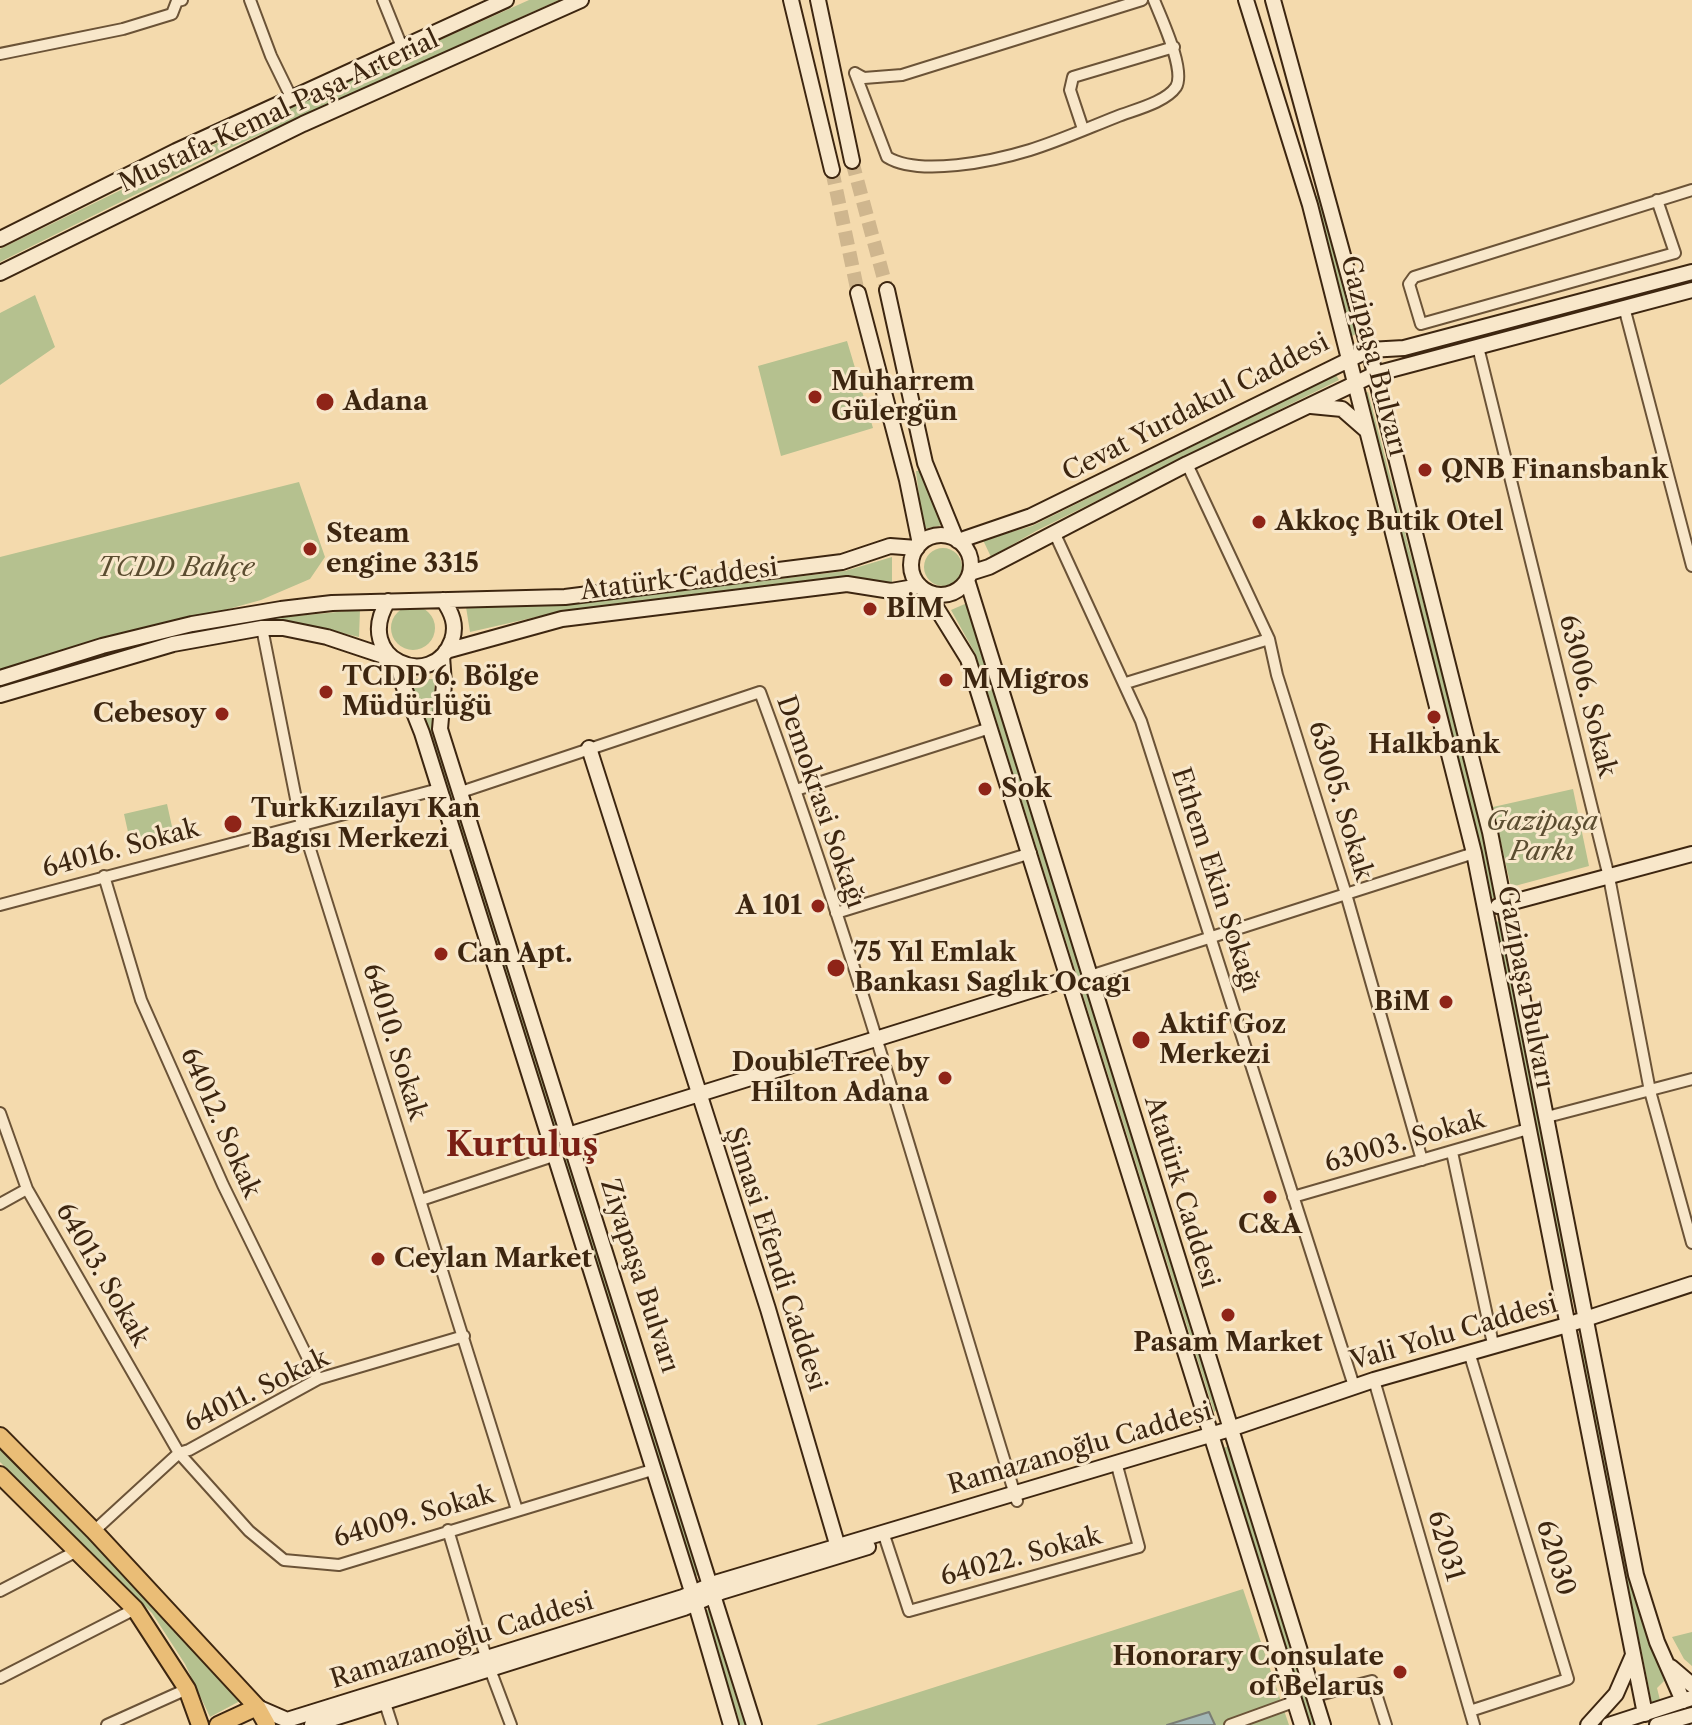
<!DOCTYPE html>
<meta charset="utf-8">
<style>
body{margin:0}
canvas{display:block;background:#f4daad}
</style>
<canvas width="1692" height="1725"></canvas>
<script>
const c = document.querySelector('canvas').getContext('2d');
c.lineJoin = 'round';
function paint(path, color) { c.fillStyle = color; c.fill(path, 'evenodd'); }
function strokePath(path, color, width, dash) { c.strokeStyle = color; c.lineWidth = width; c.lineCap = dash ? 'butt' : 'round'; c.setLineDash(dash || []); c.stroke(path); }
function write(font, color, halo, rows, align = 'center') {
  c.font = font + ' "Libre Caslon Text",serif'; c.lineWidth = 6; c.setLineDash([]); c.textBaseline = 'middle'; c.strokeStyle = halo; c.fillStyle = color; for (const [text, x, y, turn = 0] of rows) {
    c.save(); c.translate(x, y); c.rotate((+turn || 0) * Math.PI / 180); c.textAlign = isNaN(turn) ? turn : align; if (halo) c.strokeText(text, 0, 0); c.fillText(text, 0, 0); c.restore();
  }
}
paint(new Path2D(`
 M 529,0 L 559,0 L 217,154 L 0,262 L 0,249 L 291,107 Z
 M 1319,195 L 1356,334 L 1350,337 L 1314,197 Z
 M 1692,281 L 1692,284 L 1404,356 L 1403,354 Z
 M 35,295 L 55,347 L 0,385 L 0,313 Z
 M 847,341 L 873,428 L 781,456 L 758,366 Z
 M 1336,375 L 1339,380 L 1036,531 L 991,557 L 983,540 L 1032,526 Z
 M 1368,392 L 1474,796 L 1497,898 L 1492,898 L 1468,798 L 1363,394 Z
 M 916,471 L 920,471 L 943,525 L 923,529 Z
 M 299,482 L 325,557 L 310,579 L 261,600 L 0,672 L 0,557 Z
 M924 567a19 19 0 1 1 38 0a19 19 0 1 1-38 0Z
 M 892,557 L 892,586 L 846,577 L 558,612 L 470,632 L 466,607 L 557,606 L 845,571 Z
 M 967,603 L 1218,1409 L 1214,1412 L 976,655 L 951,610 Z
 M391 628a22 22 0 1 1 44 0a22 22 0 1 1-44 0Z
 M 360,610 L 359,637 L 285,620 L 214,629 L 121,650 L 0,688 L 0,684 C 39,672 78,658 117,647 C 197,625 279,617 360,610 Z
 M 408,679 L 435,679 L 432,732 L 463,824 L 699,1575 L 692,1577 Z
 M 1573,789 L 1589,866 L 1511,887 L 1493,807 Z
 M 167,804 L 173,831 L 130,841 L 124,814 Z
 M 1500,921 L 1574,1299 L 1569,1301 L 1495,922 Z
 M 1582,1340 L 1630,1575 L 1664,1681 L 1657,1688 L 1660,1700 L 1652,1703 L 1578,1341 Z
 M 0,1445 L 37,1482 L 240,1701 L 210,1717 L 185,1664 L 152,1613 L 0,1462 Z
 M 1229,1446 L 1314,1725 L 1309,1725 L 1223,1448 Z
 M 1243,1589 L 1289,1725 L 816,1725 Z
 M 709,1609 L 747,1725 L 737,1725 L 702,1612 Z
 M 1692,1632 L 1692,1666 L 1684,1659 L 1672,1637 Z`), '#b5c18f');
const water = new Path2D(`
 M 1209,1712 L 1215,1725 L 1167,1725 Z`);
paint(water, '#a2b7b7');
strokePath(water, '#7a7d74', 2);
strokePath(new Path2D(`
 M 852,161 L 887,290
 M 832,170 L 858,293`), '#cfb68e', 14, [14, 7]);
const street = new Path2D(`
 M 250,0 L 271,56 L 291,97
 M 383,0 L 402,47
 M 0,54 L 123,29 L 172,14 L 177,1 L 182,0
 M 855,73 L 887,157 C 919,177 994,161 1030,150 C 1059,141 1088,128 1116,117 C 1133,110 1165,103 1176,87 C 1186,70 1161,18 1154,0
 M 855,73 L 864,78 L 902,75 L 1142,0
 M 1083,129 L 1070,90 L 1073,77 L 1174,47
 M 1657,200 L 1675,253 L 1421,324 L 1409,284 L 1414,277 L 1692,190
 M 1624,307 L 1692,566
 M 1478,347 L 1609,877 L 1650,1091 L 1692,1243
 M 1187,464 L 1269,639 L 1277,675 L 1346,894 L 1422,1160
 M 1054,532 L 1141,721 L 1354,1386
 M 262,628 L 299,814 L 517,1510
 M 1126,683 L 1269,639
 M 796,790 L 990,728
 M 461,792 L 760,692 C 858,957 933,1231 1017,1501
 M 104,876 L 141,1000 L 223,1185 L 318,1379
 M 0,905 L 439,789
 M 836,913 L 1031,853
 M 1090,976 L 1474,853
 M 0,1113 L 27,1189 L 179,1453 L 249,1531 L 284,1560 L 339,1565 L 652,1470
 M 1547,1117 L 1692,1079
 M 1452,1152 L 1493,1344
 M 1293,1197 L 1528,1129
 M 421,1200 L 553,1156
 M 0,1204 L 27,1189
 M 1469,1352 L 1568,1679 L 1470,1711
 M 1374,1380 L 1474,1725
 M 448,1530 L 488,1664 L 511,1725
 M 94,1531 L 179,1453 L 189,1450 L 318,1379 L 464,1336
 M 883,1532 L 909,1611 L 1139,1547 L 1116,1462
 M 0,1591 L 77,1551
 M 0,1678 L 135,1609
 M 1315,1696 L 1372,1681 L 1386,1725
 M 383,1697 L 392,1725
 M 107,1725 L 187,1689
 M 1230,1725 L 1288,1704`);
const secondary = new Path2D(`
 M 791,0 L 832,170
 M 818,0 L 852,161
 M 1246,0 L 1310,205 L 1474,853 L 1645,1714
 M 1273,0 L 1369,350 L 1490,832 L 1636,1575 L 1657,1642 L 1683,1701
 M 0,239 L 176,151 L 506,0
 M 0,273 L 303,124 L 581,0
 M 887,290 L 925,463 L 956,539
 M 858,293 L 907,480 L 920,544
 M 1311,406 L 1342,409 L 1366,430
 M911 565a30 30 0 1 1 60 0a30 30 0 1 1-60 0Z
 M 958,541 L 1031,516 L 1369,350 L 1404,348 L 1692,272
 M 970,573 L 989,567 L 1187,464 L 1375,374 L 1692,290
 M 967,580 L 1323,1725
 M 926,591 L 968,659 L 1302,1725
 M 388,601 C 352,659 433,693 452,640 C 457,625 452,613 443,600
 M 446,651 L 562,619 L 847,584 L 891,591 L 920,586
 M 442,656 L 444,684 L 440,729 L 754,1725
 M 398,663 L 403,685 L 422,733 L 694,1598 L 731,1725
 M 0,678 L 102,646 L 192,624 L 281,609 L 332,603 L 565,597 L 842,562 L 890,546 L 917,548
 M 0,695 L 173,644 L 262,628 L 283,628 L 327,637 L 393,659
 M 589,748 L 768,1309 L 840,1554
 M 1498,906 L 1692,854
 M 568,1135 L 1068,979
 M 1671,1667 L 1692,1685
 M 257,1707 L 287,1720 L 683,1597 L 718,1582 L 1230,1429 L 1374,1380 L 1567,1325 L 1692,1284
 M 312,1725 L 684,1608 L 721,1592 L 868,1547
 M 1588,1725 L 1616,1694 L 1633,1655
 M 1609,1725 L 1692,1698
 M 1657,1725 L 1692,1715`);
const primary = new Path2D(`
 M 0,1436 L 94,1531 L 257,1707 L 267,1725
 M 0,1475 L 135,1609 L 187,1689 L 200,1725
 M 218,1725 L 257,1707`);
strokePath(street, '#6b5337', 14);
strokePath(secondary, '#3d2610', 18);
strokePath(primary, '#3d2610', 20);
strokePath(street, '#f8e7ca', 10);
strokePath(secondary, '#f8e7ca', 14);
strokePath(primary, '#eabd76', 16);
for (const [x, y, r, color] of [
 [815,397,8,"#8f2418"],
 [325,402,10,"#8f2418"],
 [1425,470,8,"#8f2418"],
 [1259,522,8,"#8f2418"],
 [310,549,8,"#8f2418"],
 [870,609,8,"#8f2418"],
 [946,680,8,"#8f2418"],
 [326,692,8,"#8f2418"],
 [222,714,8,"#8f2418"],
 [1434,717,8,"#8f2418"],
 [985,789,8,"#8f2418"],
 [233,824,10,"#8f2418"],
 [818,906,8,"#8f2418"],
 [441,954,8,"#8f2418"],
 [836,968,10,"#8f2418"],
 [1446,1002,8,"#8f2418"],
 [1141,1040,10,"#8f2418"],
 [945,1078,8,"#8f2418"],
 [1270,1197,8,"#8f2418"],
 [378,1259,8,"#8f2418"],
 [1228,1315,8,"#8f2418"],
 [1400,1672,8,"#8f2418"]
]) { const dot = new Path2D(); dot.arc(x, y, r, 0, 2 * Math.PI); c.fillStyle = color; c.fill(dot); strokePath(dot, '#f8e7ca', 3); }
write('26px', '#3d2610', '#f8e7ca', [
 ["Mustafa Kemal Paşa Arterial",279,112,-25],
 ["Gazipaşa Bulvarı",1373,356,76],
 ["Cevat Yurdakul Caddesi",1196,408,-27],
 ["Atatürk Caddesi",679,580,-7],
 ["63006. Sokak",1587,696,76],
 ["63005. Sokak",1340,801,73],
 ["Demokrasi Sokağı",820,802,71],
 ["64016. Sokak",121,849,-15],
 ["Ethem Ekin Sokağı",1215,880,72],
 ["Gazipaşa Bulvarı",1525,987,79],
 ["64010. Sokak",394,1042,73],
 ["64012. Sokak",220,1123,66],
 ["63003. Sokak",1405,1142,-16],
 ["Atatürk Caddesi",1181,1192,73],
 ["Şimasi Efendi Caddesi",775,1259,72],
 ["64013. Sokak",102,1275,60],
 ["Ziyapaşa Bulvarı",639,1276,72],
 ["Vali Yolu Caddesi",1454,1333,-16],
 ["64011. Sokak",257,1391,-26],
 ["Ramazanoğlu Caddesi",1080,1449,-16],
 ["64009. Sokak",414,1517,-16],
 ["62031",1445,1546,74],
 ["64022. Sokak",1021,1557,-15],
 ["62030",1555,1558,73],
 ["Ramazanoğlu Caddesi",462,1641,-17]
]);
write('bold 26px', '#3d2610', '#f8e7ca', [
 ["Muharrem",831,382],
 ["Gülergün",831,412],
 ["Adana",343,402],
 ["QNB Finansbank",1441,470],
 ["Akkoç Butik Otel",1275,522],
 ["Steam",326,534],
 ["engine 3315",326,564],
 ["BİM",886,609],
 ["TCDD 6. Bölge",342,677],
 ["Müdürlüğü",342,707],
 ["M Migros",962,680],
 ["Cebesoy",206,714,"right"],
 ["Halkbank",1434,745,"center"],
 ["Sok",1001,789],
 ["TurkKızılayı Kan",251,809],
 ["Bagısı Merkezi",251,839],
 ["A 101",802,906,"right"],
 ["75 Yıl Emlak",854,953],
 ["Bankası Saglık Ocagı",854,983],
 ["Can Apt.",457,954],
 ["BiM",1430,1002,"right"],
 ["Aktif Goz",1159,1025],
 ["Merkezi",1159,1055],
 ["DoubleTree by",929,1063,"right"],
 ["Hilton Adana",929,1093,"right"],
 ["C&A",1270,1225,"center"],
 ["Ceylan Market",394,1259],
 ["Pasam Market",1228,1343,"center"],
 ["Honorary Consulate",1384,1657,"right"],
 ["of Belarus",1384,1687,"right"]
], 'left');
write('italic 26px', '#5b4d30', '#f8e7ca', [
 ["TCDD Bahçe",176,568],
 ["Gazipaşa",1542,822],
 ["Parkı",1542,852]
]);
write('bold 34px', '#7a1f14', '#f8e7ca', [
 ["Kurtuluş",522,1146]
]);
</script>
